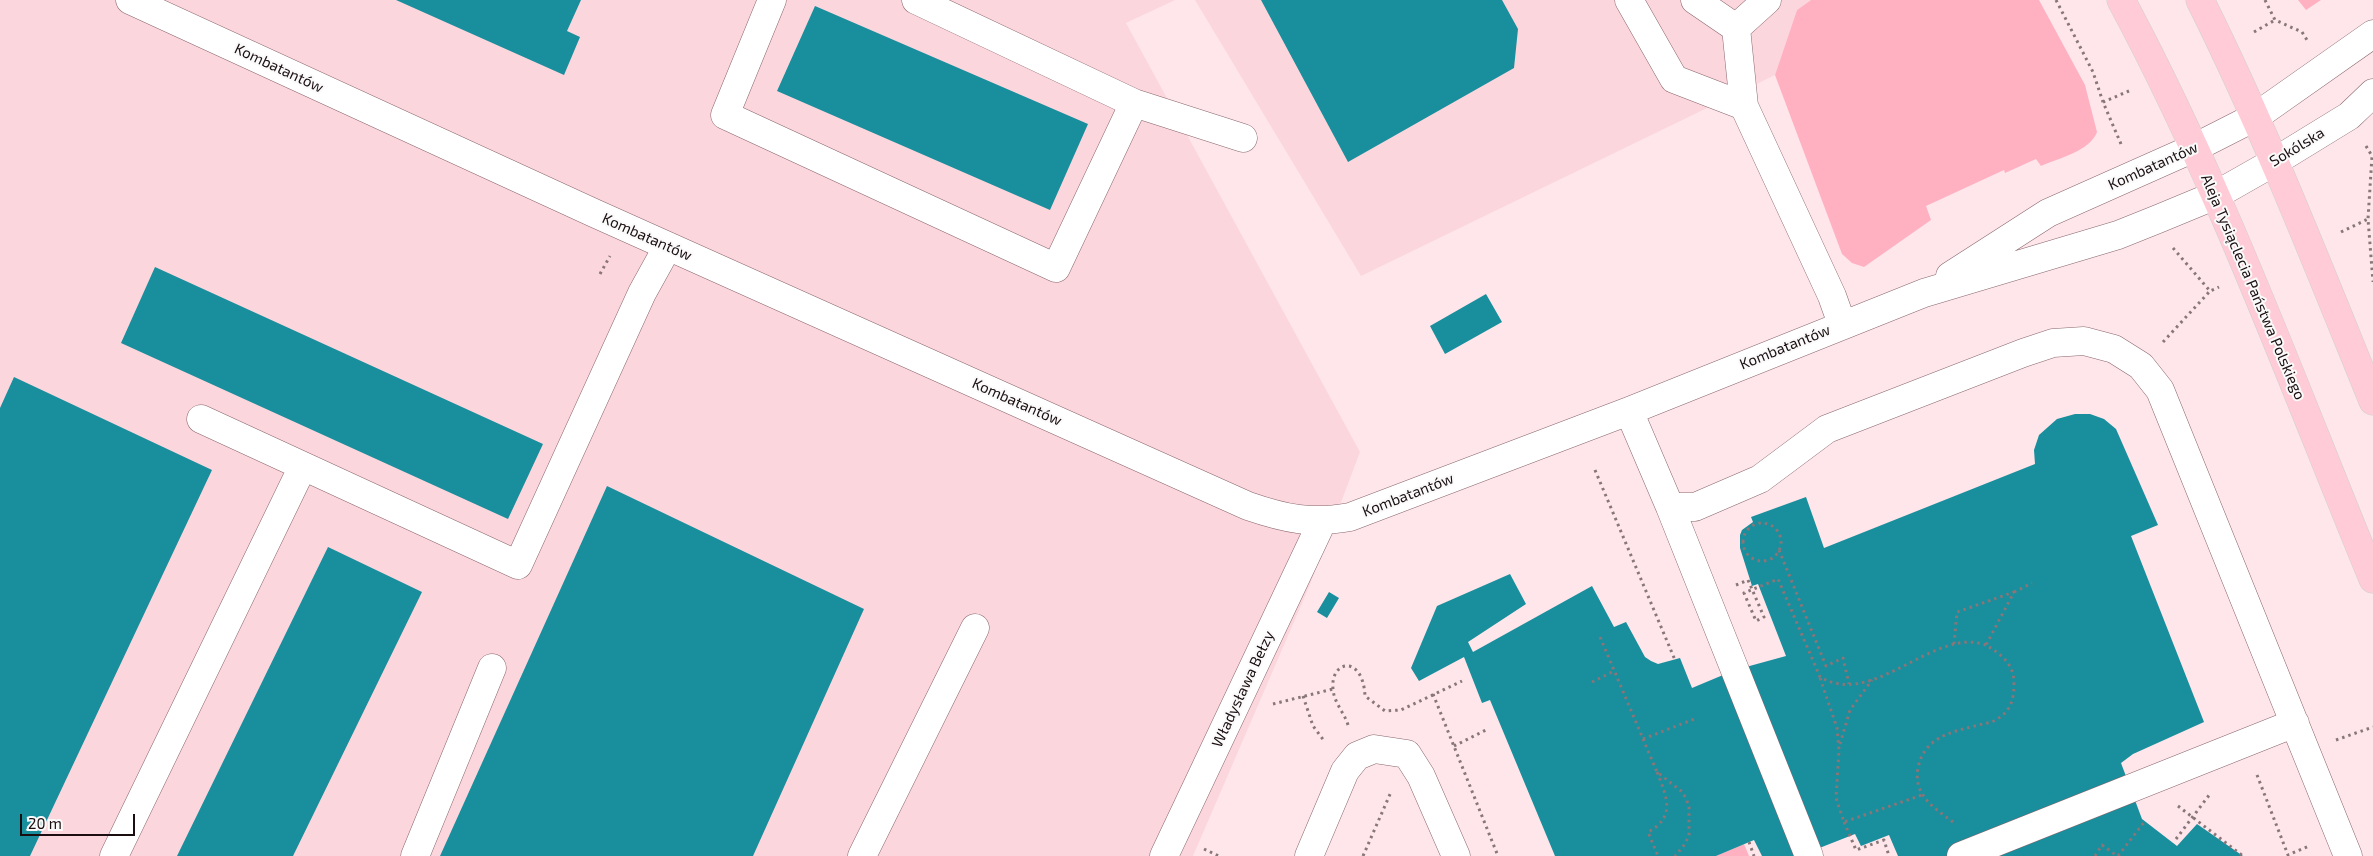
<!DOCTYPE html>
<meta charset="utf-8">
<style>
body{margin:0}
#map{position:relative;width:2373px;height:856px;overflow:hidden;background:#fee6ea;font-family:"Exo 2",sans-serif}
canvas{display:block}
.scale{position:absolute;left:20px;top:814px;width:115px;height:22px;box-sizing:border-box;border:2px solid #1a0e10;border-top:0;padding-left:6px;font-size:15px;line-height:18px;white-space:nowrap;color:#1a0e10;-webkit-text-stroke:4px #fafafa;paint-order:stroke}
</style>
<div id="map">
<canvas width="2373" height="856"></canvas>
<div class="scale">20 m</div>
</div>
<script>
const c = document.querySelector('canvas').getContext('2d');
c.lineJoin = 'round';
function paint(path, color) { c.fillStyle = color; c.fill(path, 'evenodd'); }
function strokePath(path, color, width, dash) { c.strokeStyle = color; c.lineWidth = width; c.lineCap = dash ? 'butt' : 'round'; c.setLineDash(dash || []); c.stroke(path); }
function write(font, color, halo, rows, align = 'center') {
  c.font = font + ' "Exo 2",sans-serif'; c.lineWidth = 4; c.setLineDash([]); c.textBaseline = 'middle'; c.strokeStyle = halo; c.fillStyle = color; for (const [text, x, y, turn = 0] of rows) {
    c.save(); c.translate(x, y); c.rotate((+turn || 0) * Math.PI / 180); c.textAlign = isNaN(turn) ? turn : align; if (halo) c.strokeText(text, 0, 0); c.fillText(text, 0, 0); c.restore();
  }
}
paint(new Path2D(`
 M 0,0 L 1175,0 L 1126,23 L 1360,452 L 1309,587 L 1193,856 L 0,856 Z
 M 1195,0 L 1811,0 L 1797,10 L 1775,75 L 1361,276 Z`), '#fcd6dd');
paint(new Path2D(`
 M 1811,0 L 2039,0 L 2085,85 L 2097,132 C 2090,151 2059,158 2041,166 L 2036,159 L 2005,173 L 2004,170 L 1926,206 L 1931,220 L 1864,267 L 1852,263 L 1842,254 L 1775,75 L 1797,10 Z
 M 2298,0 L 2321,0 L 2306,10 Z
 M 1744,844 L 1749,856 L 1716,856 Z`), '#ffb1c2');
paint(new Path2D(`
 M 396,0 L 581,0 L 567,31 L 580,37 L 564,75 Z
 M 1261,0 L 1502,0 L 1518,29 L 1514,68 L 1348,162 Z
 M 815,6 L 1088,124 L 1050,210 L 777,91 Z
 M 155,267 L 543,444 L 508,519 L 121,343 Z
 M 1486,294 L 1502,322 L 1445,354 L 1430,326 Z
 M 14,377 L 212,470 L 30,856 L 0,856 L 0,408 Z
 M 2075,414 L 2090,414 L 2104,419 L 2116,429 L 2158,525 L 2131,536 L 2204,722 L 2133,754 L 2121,763 L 2142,819 L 2177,846 L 2197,824 L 2243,856 L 1898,856 L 1889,835 L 1861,846 L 1855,834 L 1799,856 L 1762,856 L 1754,840 L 1716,856 L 1555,856 L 1490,700 L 1482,703 L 1464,657 L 1419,681 L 1411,668 L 1437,606 L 1510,574 L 1526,604 L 1468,642 L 1473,652 L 1592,586 L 1614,627 L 1626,622 L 1645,657 L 1651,661 L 1658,664 L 1680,658 L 1692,688 L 1735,670 L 1786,656 L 1758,584 L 1752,586 L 1740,548 L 1740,535 L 1742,530 L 1753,522 L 1751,517 L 1806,497 L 1824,548 L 2035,464 L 2034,450 L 2039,435 L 2057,419 Z
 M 607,486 L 864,609 L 753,856 L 440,856 Z
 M 328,547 L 422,592 L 293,856 L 177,856 Z
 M 1329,592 L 1339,598 L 1327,618 L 1317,612 Z`), '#198e9d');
const minor = new Path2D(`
 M 130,0 L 594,213 L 1248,506 C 1286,519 1310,524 1350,517 L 1629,411 L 1924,293 L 2118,235 L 2158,219 L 2216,195 L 2274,162 L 2349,116 L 2373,93
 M 772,0 L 725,115 L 1056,268 L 1134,103
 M 916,0 L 1134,103 L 1243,138
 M 1629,0 L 1674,79 L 1744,106
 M 1695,0 L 1736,28
 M 1767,0 L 1736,28 L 1744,106 L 1832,296 L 1842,324
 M 1950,276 L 2048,213 L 2194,148 L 2255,117 L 2373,34
 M 1629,411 L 1670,507 L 1695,507 L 1760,479 L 1827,429 L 2023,353 L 2053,343 L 2084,341 L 2114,349 L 2141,366 L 2160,390 L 2348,856
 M 201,419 L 518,565 L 642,293 L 668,246
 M 1670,507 L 1809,856
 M 114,856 L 303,466
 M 415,856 L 492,668
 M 862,856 L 975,628
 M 1164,856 L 1322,522
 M 1309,856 L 1345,771 L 1357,756 L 1374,749 L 1407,754 L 1421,776 L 1456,856
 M 1961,856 L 2295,723`);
const major = new Path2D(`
 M 2121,0 C 2221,186 2293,385 2373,579
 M 2200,0 C 2265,130 2318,266 2373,401`);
strokePath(minor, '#88666d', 29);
strokePath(major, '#d1cfcf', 29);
strokePath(new Path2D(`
 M 2056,0 L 2093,72 L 2103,102
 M 2265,0 L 2275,20 L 2302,32 L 2307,40
 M 2254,32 L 2275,20
 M 2121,144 L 2103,102 L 2129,91
 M 2366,146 L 2372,156 L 2368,219 L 2373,282
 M 2341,232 L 2368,219
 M 2173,248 L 2210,291 L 2219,287
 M 600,274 L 610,256
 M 2163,342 L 2210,291
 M 1595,470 L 1675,660
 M1743 542a19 19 0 1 1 38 0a19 19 0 1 1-38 0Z
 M 1779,550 L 1826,666 L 1843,658 L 1849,684
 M 1736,585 L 1748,580 L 1764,617 L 1756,621 L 1744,593 L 1778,579 L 1820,677 C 1874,709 1934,626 1986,645
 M 2014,592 L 2032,583
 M 1600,637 L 1657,772 L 1681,791 L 1686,798 L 1689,807 L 1689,835 L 1685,844 L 1675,856
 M 1820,678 L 1837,728 L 1839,750 L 1836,798 L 1844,822 L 1922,795
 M 1592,682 L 1614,671
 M 1433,694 L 1498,856
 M 1303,696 L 1313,726 L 1325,742
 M 1273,704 L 1333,689
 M 1348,725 C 1344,712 1334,703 1333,689 C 1330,660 1363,654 1365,696 L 1385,711 L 1401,710 L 1462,681
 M 1643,739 L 1697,718
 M 2336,740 L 2373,727
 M 1840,744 L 1850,710 L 1872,680
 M 1454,746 L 1486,730
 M 1657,772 C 1667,797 1676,817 1648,832 L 1658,856
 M 2257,775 L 2288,855 L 2309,846
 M 2178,806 L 2243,856
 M 1844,822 L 1856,850 L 1884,840 L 1889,856
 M 1953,822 C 1934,808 1913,795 1918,768 C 1924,737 1951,732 1979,725 C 1985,723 1992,723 1997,719 C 2011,711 2014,699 2014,683 C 2014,664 2001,654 1986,645 L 2014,592 L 1957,612 L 1954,644
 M 2176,839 L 2210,794
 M 1749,842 L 1754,856
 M 1204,849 L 1219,856
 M 1363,856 L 1391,792
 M 2095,856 L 2102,845 L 2117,856
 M 2118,856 L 2145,821`), '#887679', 3, [2.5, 4]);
strokePath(minor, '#fff', 28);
strokePath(major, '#fecbd6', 28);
write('15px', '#1a0e10', '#fafafa', [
 ["Kombatantów",279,68,25],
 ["Sokólska",2297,147,-31],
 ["Kombatantów",2153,166,-24],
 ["Kombatantów",647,237,24],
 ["Aleja Tysiąclecia Państwa Polskiego",2253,287,67],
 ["Kombatantów",1785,347,-22],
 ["Kombatantów",1017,402,24],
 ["Kombatantów",1408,495,-21],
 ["Władysława Bełzy",1243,689,-65]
]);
</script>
